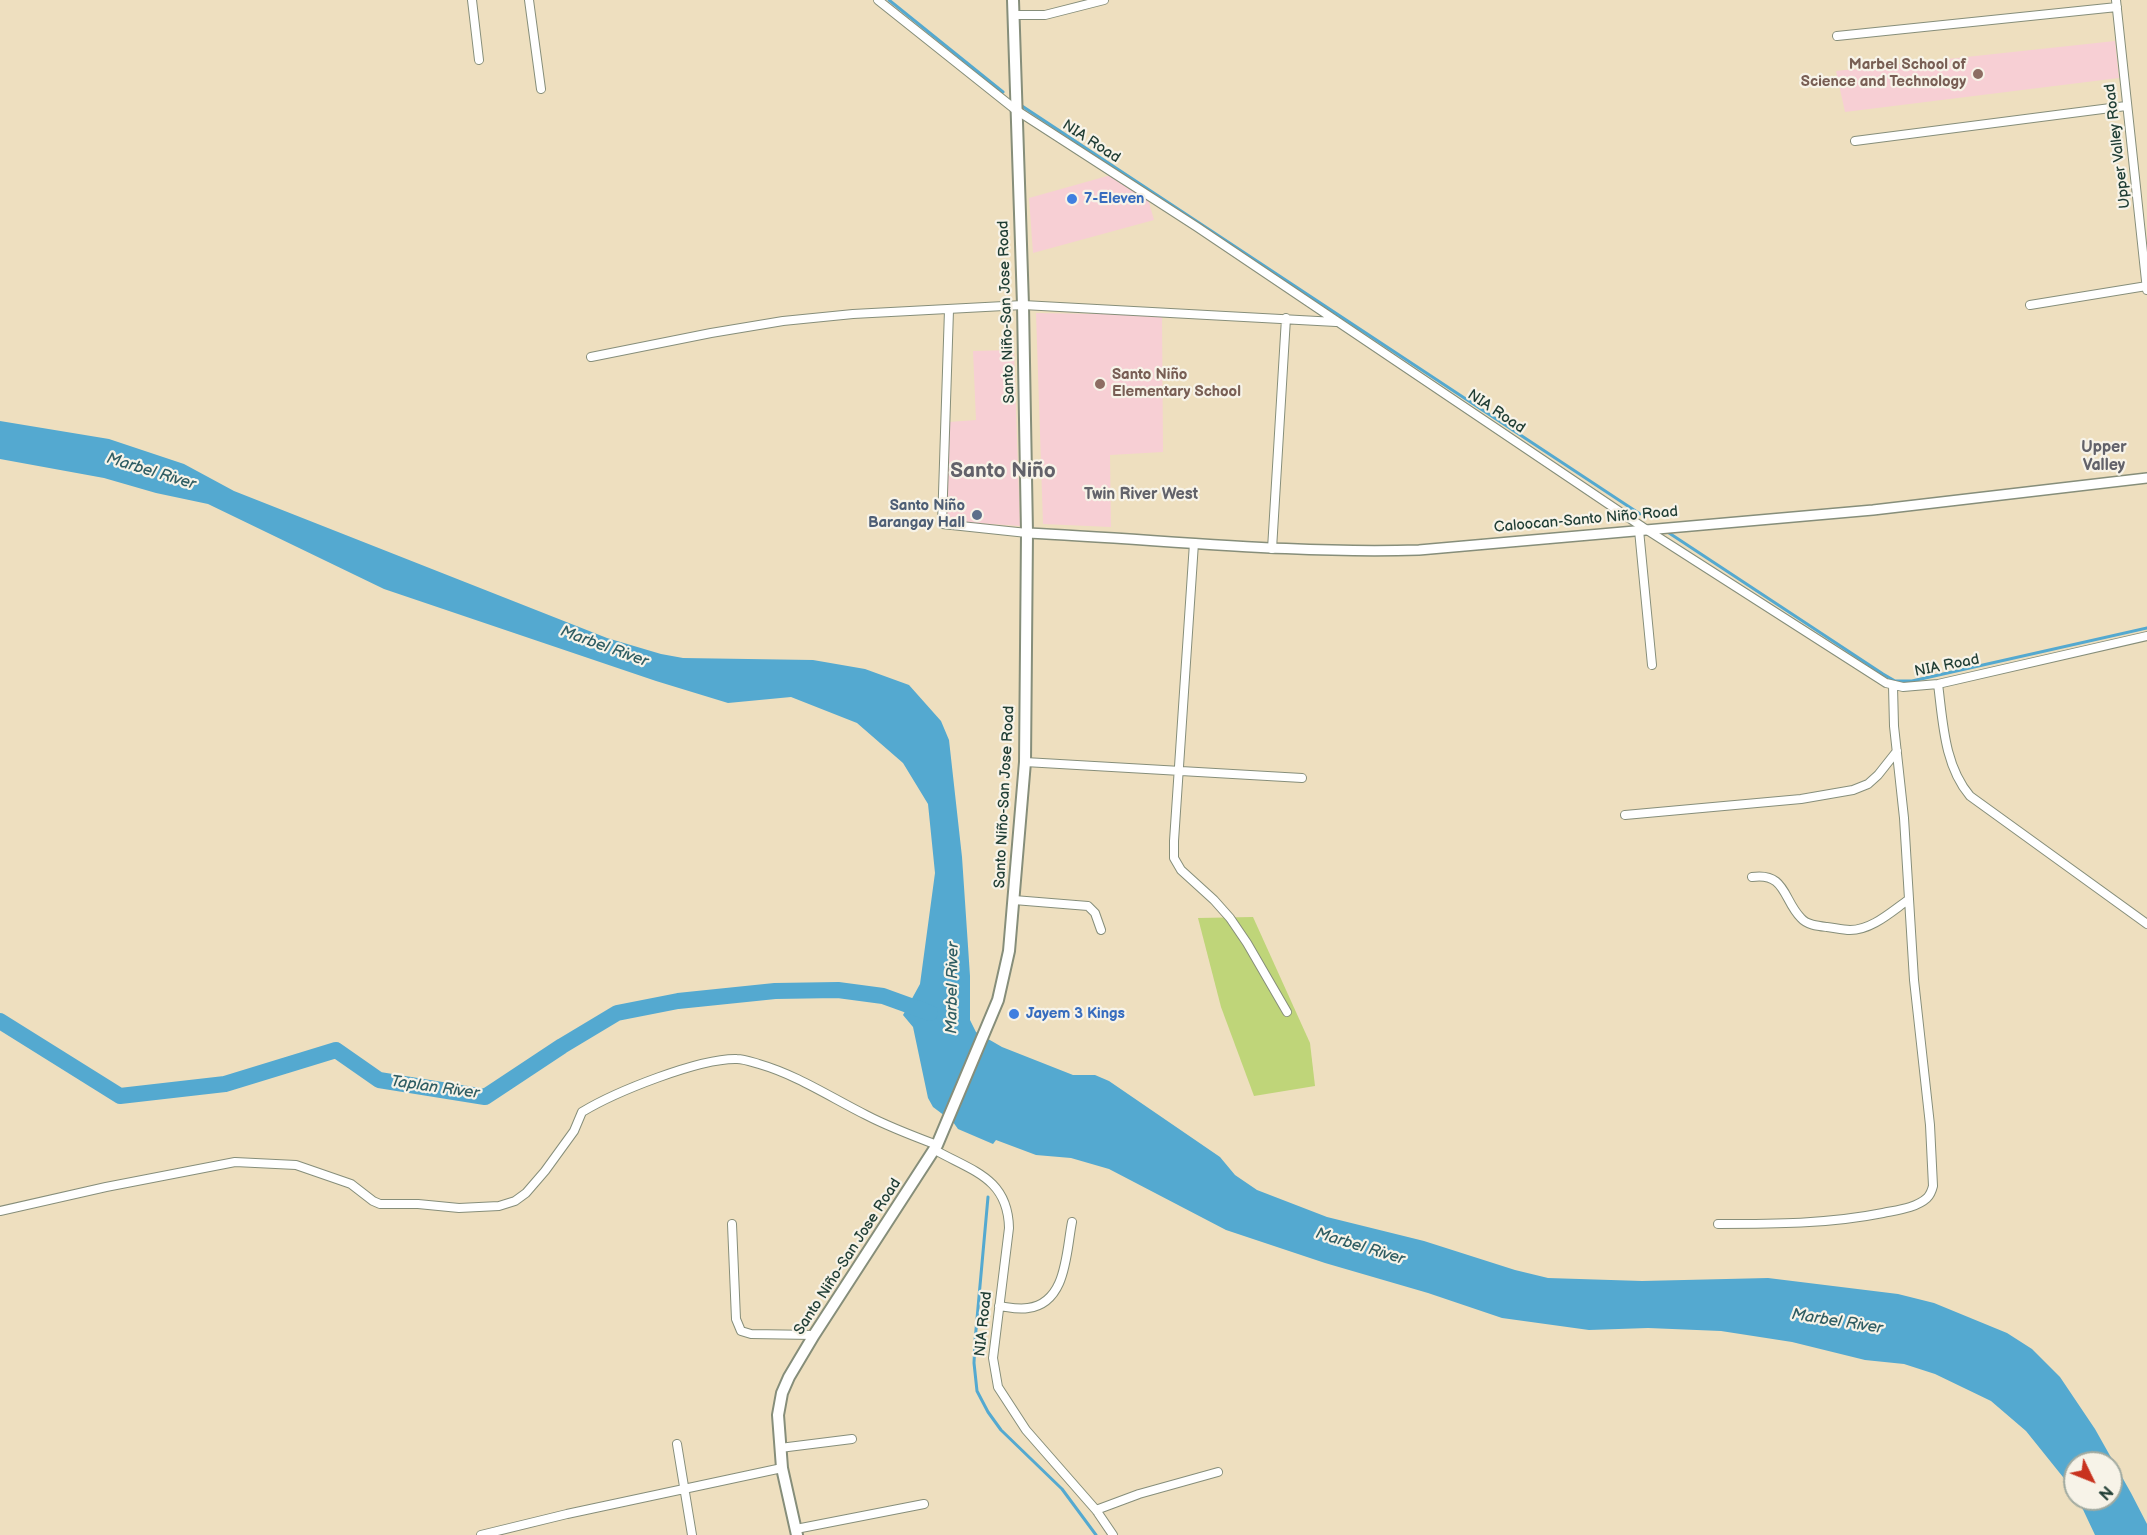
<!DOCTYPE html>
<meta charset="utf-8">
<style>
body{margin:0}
#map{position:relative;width:2147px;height:1535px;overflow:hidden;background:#eedfbf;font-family:"Balsamiq Sans",sans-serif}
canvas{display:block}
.north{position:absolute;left:2063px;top:1451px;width:60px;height:60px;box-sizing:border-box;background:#f7f3e8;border:2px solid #a1aaa0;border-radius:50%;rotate:133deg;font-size:16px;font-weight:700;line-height:24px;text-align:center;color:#1f3d34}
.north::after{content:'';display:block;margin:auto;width:21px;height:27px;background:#c8321e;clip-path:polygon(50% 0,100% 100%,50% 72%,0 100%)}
</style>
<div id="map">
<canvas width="2147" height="1535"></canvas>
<div class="north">N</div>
</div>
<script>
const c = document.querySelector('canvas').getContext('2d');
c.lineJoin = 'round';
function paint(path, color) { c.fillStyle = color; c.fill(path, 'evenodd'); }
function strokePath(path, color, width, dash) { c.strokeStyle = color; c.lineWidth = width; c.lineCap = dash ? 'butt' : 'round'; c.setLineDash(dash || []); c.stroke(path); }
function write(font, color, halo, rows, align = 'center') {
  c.font = font + ' "Balsamiq Sans",sans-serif'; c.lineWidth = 4.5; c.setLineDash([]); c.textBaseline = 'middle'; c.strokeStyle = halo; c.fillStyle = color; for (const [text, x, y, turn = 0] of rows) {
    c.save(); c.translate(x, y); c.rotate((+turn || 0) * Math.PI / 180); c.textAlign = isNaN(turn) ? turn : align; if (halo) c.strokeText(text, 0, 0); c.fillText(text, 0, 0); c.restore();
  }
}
paint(new Path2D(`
 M 2115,41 L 2119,78 L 1845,112 L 1836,71 Z
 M 1111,175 L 1148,199 L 1154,220 L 1033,253 L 1029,198 Z
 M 1036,313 L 1162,315 L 1163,452 L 1110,455 L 1111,527 L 1043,524 Z
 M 1014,350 L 1020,526 L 947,521 L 949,422 L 976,420 L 973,351 Z`), '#f7cfd4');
paint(new Path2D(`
 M 1253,917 L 1310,1043 L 1315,1086 L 1254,1096 L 1221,1007 L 1198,918 Z`), '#bfd579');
paint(new Path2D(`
 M 0,421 L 109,439 L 184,464 L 234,491 L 607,638 L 661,654 L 683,658 L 813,660 L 865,669 L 909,685 L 941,721 L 949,740 L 962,857 L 970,976 L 970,1020 L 976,1032 L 1002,1047 L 1073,1075 L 1095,1075 L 1109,1081 L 1220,1157 L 1235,1175 L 1257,1190 L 1327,1217 L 1424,1241 L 1515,1270 L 1548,1278 L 1642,1281 L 1768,1278 L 1898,1294 L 1934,1303 L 2007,1333 L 2032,1349 L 2060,1377 L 2095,1429 L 2131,1493 L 2147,1524 L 2147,1535 L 2095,1535 L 2078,1499 L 2111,1499 L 2111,1463 L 2075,1463 L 2075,1492 L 2026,1431 L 1991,1401 L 1935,1374 L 1904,1364 L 1865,1360 L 1792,1342 L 1721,1331 L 1648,1328 L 1589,1330 L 1502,1318 L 1428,1293 L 1325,1263 L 1226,1230 L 1109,1169 L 1071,1158 L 1036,1155 L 996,1140 L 993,1144 L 958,1129 L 953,1122 L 933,1107 L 928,1098 L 913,1027 L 903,1015 L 920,984 L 935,873 L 928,804 L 903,763 L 857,723 L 791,697 L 728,703 L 656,681 L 384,589 L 208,504 L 156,493 L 104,478 L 0,459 Z`), '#54a9d0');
strokePath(new Path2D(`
 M 889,0 L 1003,92
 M 1022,106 L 1640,514
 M 1666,531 L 1883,674 L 1895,681 L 1912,681 L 2147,628
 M 988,1197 L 975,1341 L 974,1363 L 977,1391 L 988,1412 L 1001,1430 L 1062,1489 L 1096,1535`), '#54a9d0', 3);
strokePath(new Path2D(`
 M 0,1021 L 120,1096 L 225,1084 L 336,1050 L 379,1080 L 485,1097 L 562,1046 L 617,1013 L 678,1001 L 775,991 L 838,990 L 883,996 L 930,1013`), '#54a9d0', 16);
const minor = new Path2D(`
 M 472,0 L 479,60
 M 529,0 L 541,89
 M 878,0 L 1016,110 L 1197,227 L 1647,530 L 1886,683 L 1903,687 L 1938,684 L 2147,636
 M 2116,0 L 2147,290
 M 1013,15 L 1045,15 L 1104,0
 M 1837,36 L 2117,7
 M 1855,141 L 2126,106
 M 2030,305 L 2147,286
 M 949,310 L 942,524 L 1027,533
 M 591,357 L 711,333 L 783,321 L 853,314 L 1023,305 L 1336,322
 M 1639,530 L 1652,665
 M 1194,543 L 1174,841 L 1174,858 L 1181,870 L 1214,900 L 1230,918 L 1247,943 L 1287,1012
 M 1272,549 L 1286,318
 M 1938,684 C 1943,722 1944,765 1970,796 L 2147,924
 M 1025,762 L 1302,778
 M 1625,815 L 1801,799 L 1853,790 L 1868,784 L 1878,775 L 1897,751
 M 1752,877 C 1786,872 1783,900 1801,918 C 1807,925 1818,926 1827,927 C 1835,928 1843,930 1850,930 C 1872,930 1892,911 1908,900
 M 1014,900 L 1088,906 L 1095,913 L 1101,930
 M 935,1150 C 972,1171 1008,1178 1009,1228 L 993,1358 L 998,1387 L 1026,1430 L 1096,1510 L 1113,1535
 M 0,1211 L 106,1187 L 235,1162 L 296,1165 L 351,1184 L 373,1201 L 380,1204 L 418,1204 L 459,1208 L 499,1206 L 515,1201 L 526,1193 L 545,1171 L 574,1131 L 582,1112 C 615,1092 699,1058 737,1059 C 744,1059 752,1062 759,1064 C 797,1075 830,1097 866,1115 C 889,1127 913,1136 937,1145
 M 732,1224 L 736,1319 L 741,1331 L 751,1334 L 814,1335
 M 1718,1224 C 1774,1224 1828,1224 1883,1213 C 1897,1210 1916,1208 1927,1198 C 1930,1195 1932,1190 1933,1186 L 1930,1125 L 1914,980 L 1904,818 L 1894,726 L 1893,686
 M 999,1306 C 1008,1307 1018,1310 1028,1308 C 1067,1303 1066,1252 1072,1222
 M 677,1444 L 692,1535
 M 780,1448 L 852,1439
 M 1096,1510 L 1139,1494 L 1218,1472
 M 796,1529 L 924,1504
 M 481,1535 L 567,1514 L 782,1468`);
const tertiary = new Path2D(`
 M 1027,533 C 1158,539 1288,554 1419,550 L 1873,510 L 2147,478`);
const secondary = new Path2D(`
 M 797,1535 L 782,1468 L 778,1415 L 782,1393 L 789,1377 L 814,1335 L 937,1145 L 998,1000 L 1009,951 L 1025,762 L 1027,533 L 1023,305 L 1013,0`);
strokePath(minor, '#868e7a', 10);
strokePath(tertiary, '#868e7a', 12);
strokePath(secondary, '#868e7a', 14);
strokePath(minor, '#fff', 8);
strokePath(tertiary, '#fff', 9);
strokePath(secondary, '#fff', 10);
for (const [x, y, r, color] of [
 [1978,74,6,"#8d6e63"],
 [1072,199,6,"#3f7fe0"],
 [1100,384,6,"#8d6e63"],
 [977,515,6,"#5c6f8a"],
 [1014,1014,6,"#3f7fe0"]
]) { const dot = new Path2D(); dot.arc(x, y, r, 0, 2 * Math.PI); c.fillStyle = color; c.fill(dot); strokePath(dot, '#f7f3e8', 2); }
write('bold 15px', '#785e54', '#f7f3e8', [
 ["Marbel School of",1966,65],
 ["Science and Technology",1966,82],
 ["Santo Niño",1112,375,"left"],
 ["Elementary School",1112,392,"left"]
], 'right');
write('15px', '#1f3d34', '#f7f3e8', [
 ["NIA Road",1091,142,33],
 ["Upper Valley Road",2118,146,-97],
 ["Santo Niño-San Jose Road",1007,312,-92],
 ["NIA Road",1496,412,34],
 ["Caloocan-Santo Niño Road",1586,520,-5],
 ["NIA Road",1947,666,-11],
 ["Santo Niño-San Jose Road",1005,797,-87],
 ["Santo Niño-San Jose Road",848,1257,-57],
 ["NIA Road",984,1324,-84]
]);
write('bold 15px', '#366cbe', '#f7f3e8', [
 ["7-Eleven",1084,199],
 ["Jayem 3 Kings",1026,1014]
], 'left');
write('bold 15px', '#4e5e75', '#f7f3e8', [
 ["Santo Niño",965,506],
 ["Barangay Hall",965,523]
], 'right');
write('bold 16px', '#62626a', '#f7f3e8', [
 ["Upper",2104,448],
 ["Valley",2104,466],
 ["Twin River West",1141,495]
]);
write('italic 16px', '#2f5d63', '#f7f3e8', [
 ["Marbel River",151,472,17],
 ["Marbel River",604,647,20],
 ["Marbel River",953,988,-89],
 ["Taplan River",435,1088,8],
 ["Marbel River",1360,1247,17],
 ["Marbel River",1837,1322,9]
]);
write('bold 21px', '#62626a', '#f7f3e8', [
 ["Santo Niño",1003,472]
]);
</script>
